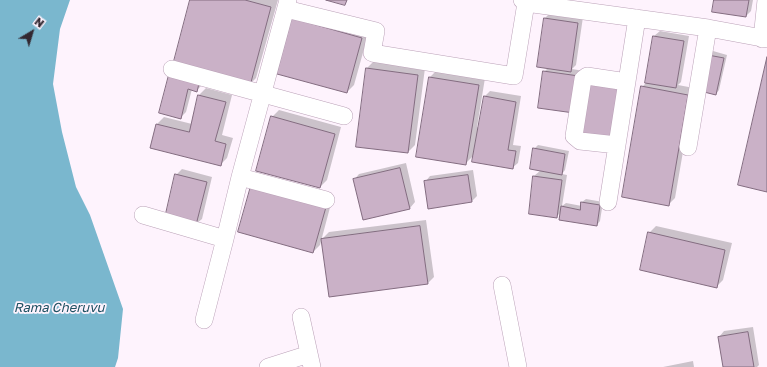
<!DOCTYPE html>
<style>
body{margin:0}
#map{position:relative;width:767px;height:367px;overflow:hidden;background:#fef3fd;font-family:"Golos Text",sans-serif}
canvas{display:block}
.north{position:absolute;left:12px;top:12px;width:40px;height:40px;-webkit-text-stroke:3px #fef3fd;paint-order:stroke;rotate:38deg;font-size:11px;font-weight:700;line-height:16px;text-align:center;color:#322831}
.north::after{content:'';display:block;margin:auto;width:14px;height:18px;background:#322831;clip-path:polygon(50% 0,100% 100%,50% 72%,0 100%)}
</style>
<div id="map">
<canvas width="767" height="367"></canvas>
<div class="north">N</div>
</div>
<script>
const c = document.querySelector('canvas').getContext('2d');
c.lineJoin = 'round';
function paint(path, color) { c.fillStyle = color; c.fill(path, 'evenodd'); }
function strokePath(path, color, width, dash) { c.strokeStyle = color; c.lineWidth = width; c.lineCap = dash ? 'butt' : 'round'; c.setLineDash(dash || []); c.stroke(path); }
function write(font, color, halo, rows, align = 'center') {
  c.font = font + ' "Golos Text",sans-serif'; c.lineWidth = 3.5; c.setLineDash([]); c.textBaseline = 'middle'; c.strokeStyle = halo; c.fillStyle = color; for (const [text, x, y, turn = 0] of rows) {
    c.save(); c.translate(x, y); c.rotate((+turn || 0) * Math.PI / 180); c.textAlign = isNaN(turn) ? turn : align; if (halo) c.strokeText(text, 0, 0); c.fillText(text, 0, 0); c.restore();
  }
}
paint(new Path2D(`
 M 0,0 L 70,0 L 60,29 L 53,84 L 62,132 L 76,187 L 90,215 L 123,309 L 118,358 L 115,367 L 0,367 Z`), '#7ab7ce');
paint(new Path2D(`
 M 192,0 L 278,0 L 256,78 L 249,85 L 202,85 L 197,90 L 192,89 L 186,112 L 180,118 L 177,65 Z
 M 715,0 L 753,0 L 751,11 L 746,16 Z
 M 550,13 L 583,17 L 576,65 L 572,69 L 584,71 L 579,107 L 544,72 L 548,68 L 545,18 Z
 M 292,18 L 369,31 L 354,85 L 347,92 Z
 M 660,31 L 689,36 L 681,82 L 678,85 L 694,88 L 675,198 L 668,205 L 642,87 L 646,83 L 654,36 Z
 M 713,51 L 727,55 L 719,90 L 716,94 L 709,55 Z
 M 374,61 L 425,68 L 415,145 L 408,152 L 367,68 Z
 M 437,70 L 485,78 L 477,127 L 479,128 L 485,96 L 490,91 L 521,96 L 513,145 L 521,146 L 518,163 L 512,168 L 474,155 L 465,164 L 430,77 Z
 M 206,88 L 232,95 L 222,135 L 233,138 L 227,158 L 220,165 L 151,147 L 157,124 L 164,117 L 192,124 L 199,95 Z
 M 279,110 L 341,127 L 327,180 L 320,187 L 272,117 Z
 M 538,145 L 569,151 L 565,170 L 562,174 L 567,175 L 562,206 L 566,203 L 582,206 L 582,202 L 586,199 L 603,202 L 600,221 L 597,225 L 561,212 L 556,217 L 534,176 L 541,170 L 534,149 Z
 M 406,163 L 415,202 L 410,208 L 363,219 L 354,180 L 359,174 Z
 M 182,169 L 212,177 L 202,219 L 196,224 L 176,175 Z
 M 473,170 L 477,196 L 471,202 L 425,182 L 430,176 Z
 M 332,200 L 320,245 L 313,252 L 239,231 Z
 M 426,220 L 434,277 L 427,284 L 322,239 L 329,232 Z
 M 656,226 L 732,243 L 723,280 L 716,287 L 649,233 Z
 M 753,327 L 759,365 L 757,367 L 724,367 L 719,337 L 724,331 Z
 M 693,361 L 694,367 L 663,367 Z`), '#0003');
const building = new Path2D(`
 M 190,0 L 245,0 L 271,7 L 250,86 L 173,65 Z
 M 326,0 L 347,0 L 345,5 Z
 M 714,0 L 749,0 L 746,17 L 712,12 Z
 M 292,18 L 362,38 L 347,93 L 277,74 Z
 M 544,18 L 578,23 L 571,72 L 537,67 Z
 M 653,36 L 684,41 L 676,88 L 645,83 Z
 M 708,55 L 724,58 L 716,95 L 700,91 Z
 M 767,57 L 767,192 L 738,185 Z
 M 366,68 L 418,75 L 408,153 L 356,147 Z
 M 170,71 L 200,79 L 197,92 L 188,89 L 181,119 L 159,113 Z
 M 543,71 L 579,76 L 574,113 L 538,108 Z
 M 429,77 L 479,85 L 466,165 L 416,157 Z
 M 588,80 L 622,87 L 611,139 L 577,132 Z
 M 641,86 L 688,95 L 669,206 L 622,197 Z
 M 198,95 L 226,102 L 215,141 L 226,144 L 221,166 L 150,148 L 156,124 L 189,132 Z
 M 484,96 L 516,102 L 508,150 L 516,151 L 513,169 L 472,162 Z
 M 271,116 L 335,134 L 320,188 L 256,171 Z
 M 533,148 L 565,154 L 562,175 L 530,169 Z
 M 400,168 L 410,209 L 363,220 L 353,179 Z
 M 175,174 L 207,182 L 196,225 L 165,218 Z
 M 468,175 L 472,202 L 428,209 L 424,181 Z
 M 533,176 L 562,180 L 557,218 L 529,214 Z
 M 251,186 L 326,207 L 313,253 L 238,232 Z
 M 581,202 L 600,205 L 597,226 L 559,220 L 561,206 L 580,210 Z
 M 420,226 L 428,284 L 329,297 L 321,239 Z
 M 648,232 L 725,250 L 717,288 L 640,270 Z
 M 748,332 L 754,367 L 723,367 L 718,337 Z`);
paint(building, '#cab1c7');
strokePath(building, '#836c80', 1);
const minor = new Path2D(`
 M 522,0 L 526,3 L 708,28 L 767,39
 M 286,9 L 376,31 L 372,53 L 514,76 L 526,3
 M 762,39 L 766,0
 M 172,69 L 344,116
 M 617,145 L 580,141 L 574,136 L 583,79 L 587,76 L 627,82
 M 688,147 L 708,28
 M 240,177 L 326,200
 M 608,202 L 637,18
 M 143,215 L 225,239
 M 502,285 L 518,367
 M 301,317 L 312,367
 M 204,320 L 225,239 L 240,177 L 288,0
 M 268,367 L 309,354`);
strokePath(minor, '#bba2b8', 18);
strokePath(minor, '#fff', 17);
write('italic 13px', '#1f5162', '#fef3fd', [
 ["Rama Cheruvu",59,308]
]);
</script>
